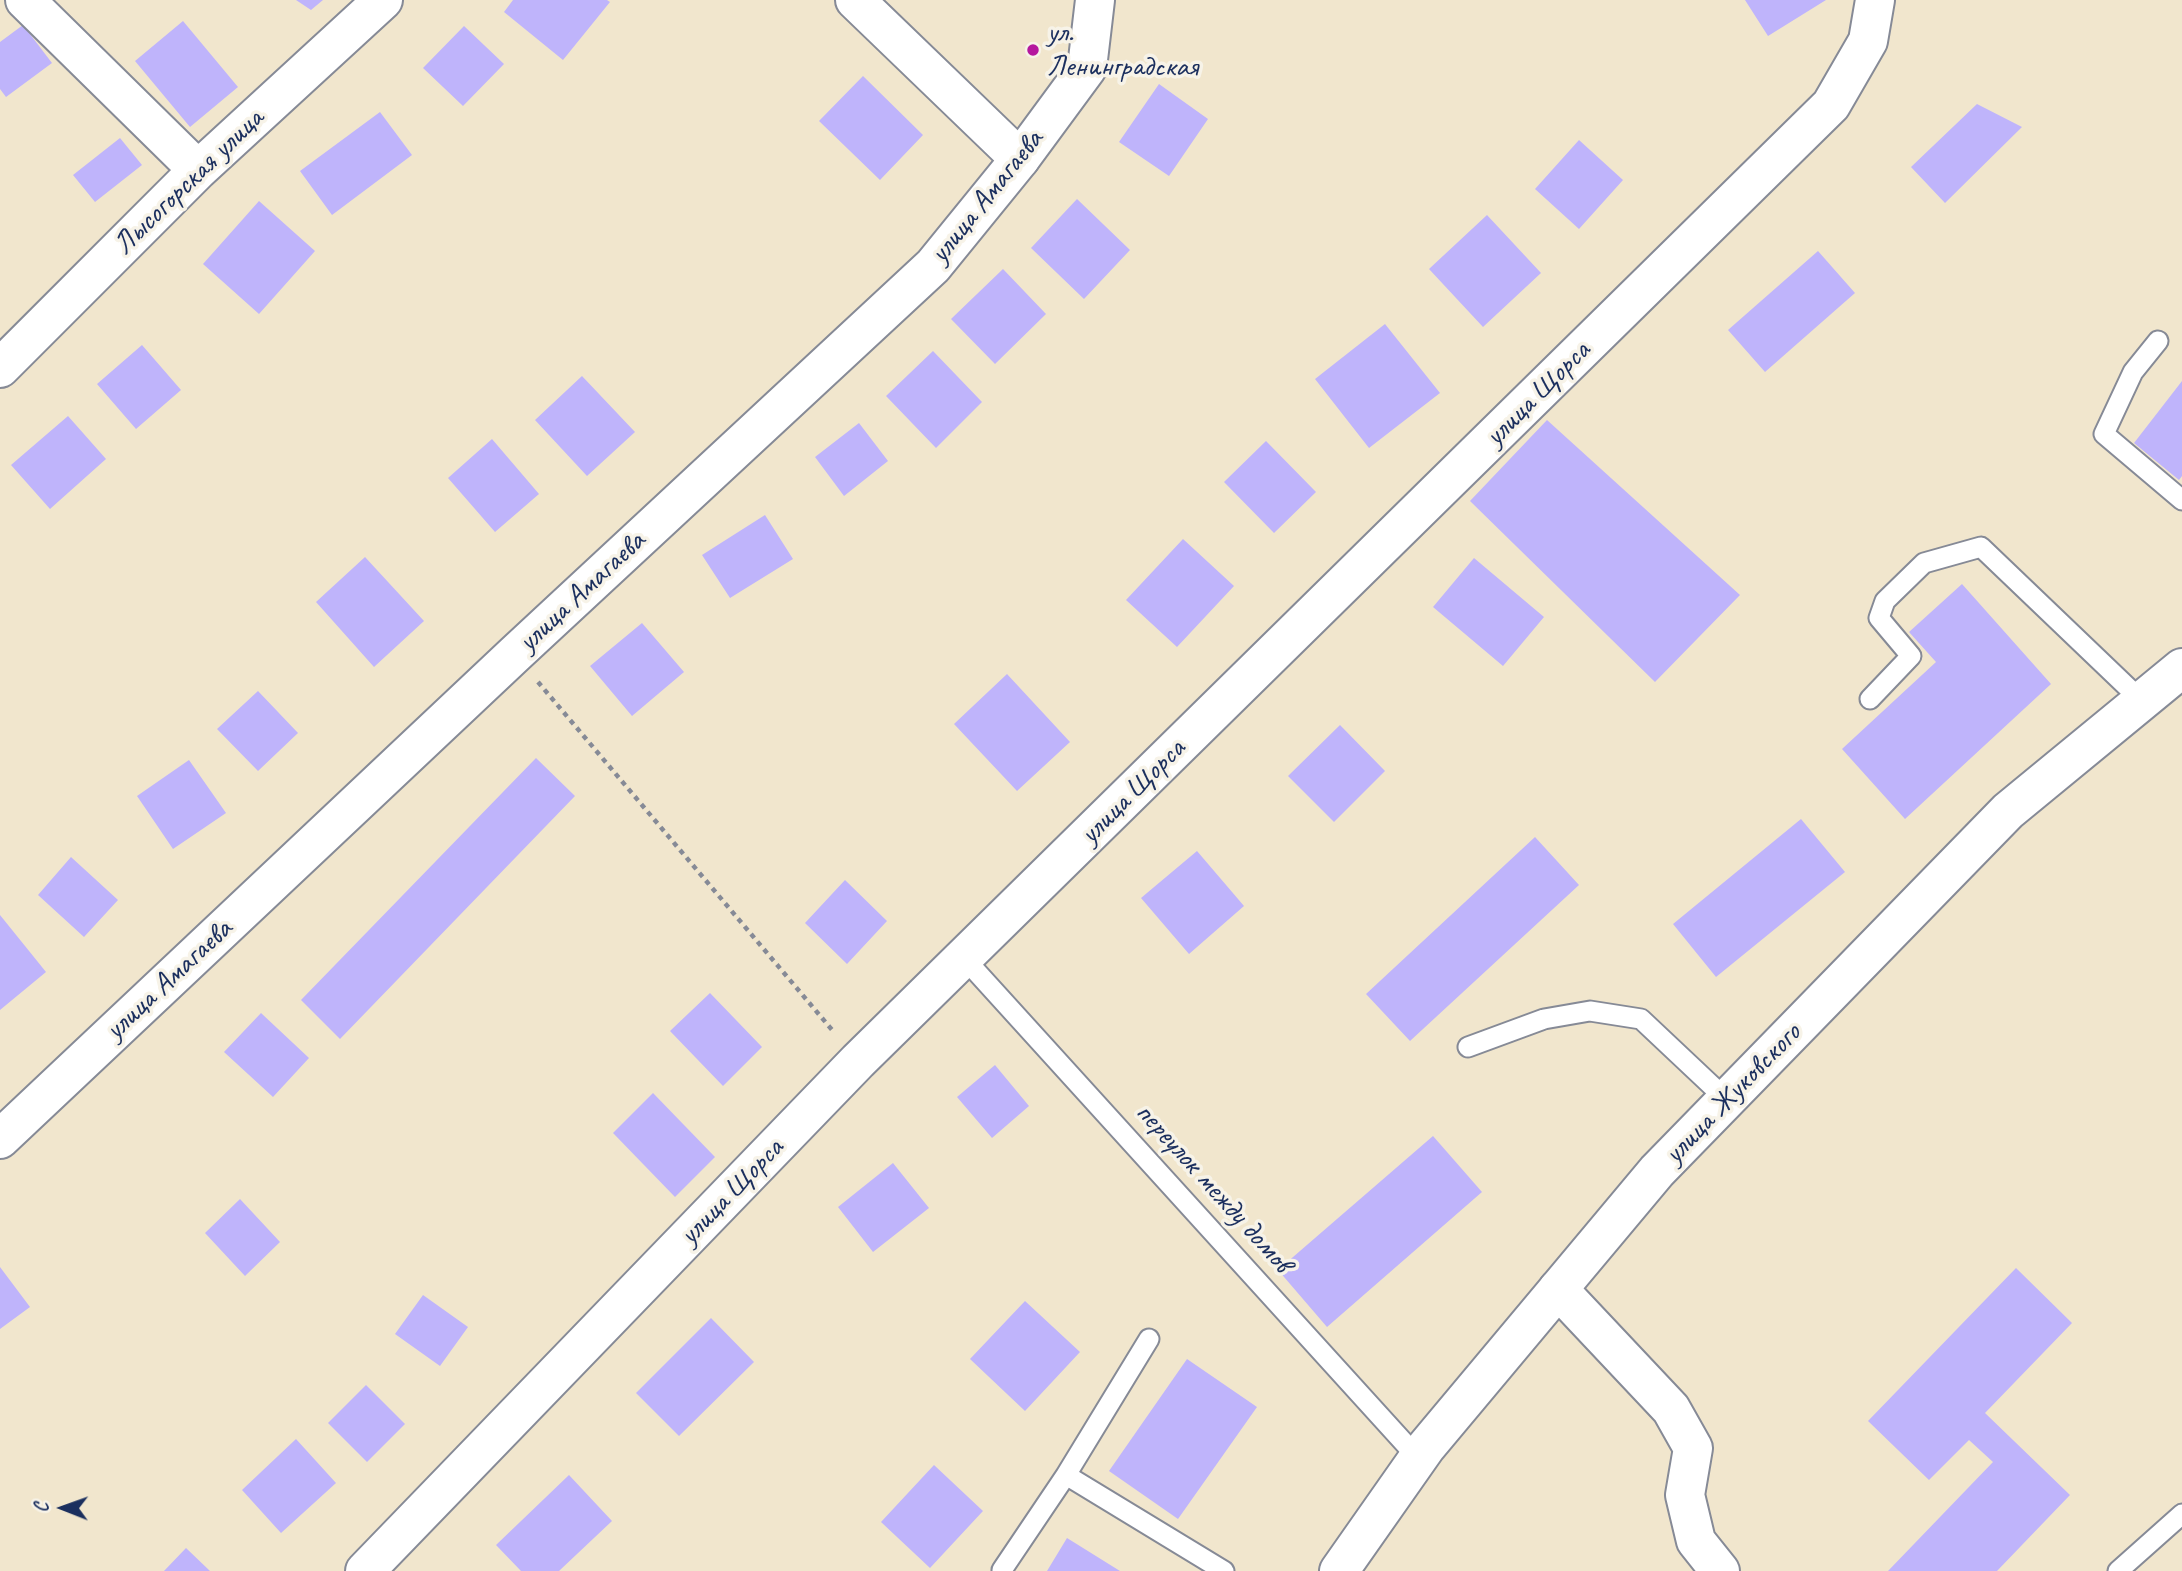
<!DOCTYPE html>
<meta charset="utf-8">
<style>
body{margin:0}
#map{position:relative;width:2182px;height:1571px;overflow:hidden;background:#f1e6cd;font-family:Caveat,sans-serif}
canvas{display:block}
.north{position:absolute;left:28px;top:1473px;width:70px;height:70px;-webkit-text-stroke:5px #f7f3e8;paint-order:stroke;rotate:271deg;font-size:19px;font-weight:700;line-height:28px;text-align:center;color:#1b2f5e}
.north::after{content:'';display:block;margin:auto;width:24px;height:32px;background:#1b2f5e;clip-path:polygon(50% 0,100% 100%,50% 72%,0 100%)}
</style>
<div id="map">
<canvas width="2182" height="1571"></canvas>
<div class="north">С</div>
</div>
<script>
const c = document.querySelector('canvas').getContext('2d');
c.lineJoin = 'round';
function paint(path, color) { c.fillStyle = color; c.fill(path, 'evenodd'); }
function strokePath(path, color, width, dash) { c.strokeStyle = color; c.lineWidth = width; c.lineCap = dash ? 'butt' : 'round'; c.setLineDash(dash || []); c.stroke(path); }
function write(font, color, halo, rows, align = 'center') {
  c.font = font + ' Caveat,sans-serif'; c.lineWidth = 7; c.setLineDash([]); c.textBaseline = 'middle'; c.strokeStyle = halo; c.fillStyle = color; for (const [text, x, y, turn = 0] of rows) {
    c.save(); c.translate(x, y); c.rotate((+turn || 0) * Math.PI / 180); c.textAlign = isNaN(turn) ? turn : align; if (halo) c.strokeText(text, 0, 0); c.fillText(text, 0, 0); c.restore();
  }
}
paint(new Path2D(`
 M 296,0 L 323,0 L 311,10 Z
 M 513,0 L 607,0 L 610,2 L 563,60 L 504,12 Z
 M 1745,0 L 1826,0 L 1768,36 Z
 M 183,21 L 238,87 L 190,127 L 135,61 Z
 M 23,25 L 52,63 L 6,97 L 0,89 L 0,42 Z
 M 464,26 L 504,64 L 463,106 L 423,68 Z
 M 863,76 L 923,135 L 880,180 L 819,121 Z
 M 1159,84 L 1208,119 L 1169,176 L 1119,142 Z
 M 1977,104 L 2022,127 L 1945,203 L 1911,167 Z
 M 380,112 L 412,155 L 332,215 L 300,171 Z
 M 120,138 L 142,165 L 95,202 L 73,175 Z
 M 1579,140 L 1623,180 L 1579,229 L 1535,189 Z
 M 1077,199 L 1130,250 L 1084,299 L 1031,248 Z
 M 259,201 L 315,251 L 259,314 L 203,264 Z
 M 1487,215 L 1541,273 L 1483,327 L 1429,269 Z
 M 1818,251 L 1855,293 L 1765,372 L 1728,330 Z
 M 1003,269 L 1046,314 L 995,364 L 951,319 Z
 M 1385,324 L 1440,393 L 1369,448 L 1315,379 Z
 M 142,345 L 181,390 L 136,429 L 97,384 Z
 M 933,351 L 982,402 L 936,448 L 886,396 Z
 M 582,376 L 635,432 L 587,476 L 535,420 Z
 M 2182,381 L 2182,476 L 2179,480 L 2134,443 Z
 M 68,416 L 106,459 L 50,509 L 11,465 Z
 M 1547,420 L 1740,595 L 1655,682 L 1470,501 Z
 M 859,423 L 888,461 L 844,496 L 815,457 Z
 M 492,439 L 539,494 L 495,532 L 448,478 Z
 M 1266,441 L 1316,492 L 1274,533 L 1224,482 Z
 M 765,515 L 793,559 L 730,598 L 702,555 Z
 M 1183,539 L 1234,586 L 1177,647 L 1126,600 Z
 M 365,557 L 424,621 L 374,667 L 316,602 Z
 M 1474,558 L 1544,617 L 1503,666 L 1433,607 Z
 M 1962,584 L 2051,684 L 1905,819 L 1842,749 L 1936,662 L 1909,632 Z
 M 642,623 L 684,672 L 632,716 L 590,666 Z
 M 1007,674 L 1070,742 L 1017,791 L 954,724 Z
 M 258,691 L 298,733 L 258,771 L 217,729 Z
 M 1340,725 L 1385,771 L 1334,822 L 1288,776 Z
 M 536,758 L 575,796 L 340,1039 L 301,1000 Z
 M 189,760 L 226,813 L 173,849 L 137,796 Z
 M 1801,819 L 1845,872 L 1716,977 L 1673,924 Z
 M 1535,837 L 1579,885 L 1410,1041 L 1366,994 Z
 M 1197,851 L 1244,906 L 1189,954 L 1141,898 Z
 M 71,857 L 118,900 L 84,937 L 38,895 Z
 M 845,880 L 887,921 L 847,964 L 805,923 Z
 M 0,915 L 46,972 L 0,1010 Z
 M 710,993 L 762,1047 L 723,1086 L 670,1031 Z
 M 261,1013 L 309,1058 L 273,1097 L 224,1052 Z
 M 995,1065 L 1029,1106 L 992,1138 L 957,1097 Z
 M 653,1093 L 715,1157 L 675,1197 L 613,1133 Z
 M 1433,1136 L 1482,1192 L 1327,1327 L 1278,1270 Z
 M 893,1163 L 929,1208 L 873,1252 L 838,1207 Z
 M 240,1199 L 280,1242 L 245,1276 L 205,1233 Z
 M 0,1267 L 30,1307 L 0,1329 Z
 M 2016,1268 L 2072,1323 L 1985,1413 L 2070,1495 L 1997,1571 L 1888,1571 L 1993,1462 L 1969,1440 L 1929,1480 L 1868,1421 Z
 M 423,1295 L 468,1327 L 440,1366 L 395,1334 Z
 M 1025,1301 L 1080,1352 L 1025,1411 L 970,1359 Z
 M 711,1318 L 754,1362 L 679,1436 L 636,1393 Z
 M 1187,1359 L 1257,1407 L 1178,1519 L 1109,1471 Z
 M 366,1385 L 405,1424 L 367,1462 L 328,1423 Z
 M 296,1439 L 336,1483 L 281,1533 L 242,1490 Z
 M 934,1465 L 983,1511 L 930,1568 L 881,1522 Z
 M 569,1475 L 612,1521 L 559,1571 L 521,1571 L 496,1545 Z
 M 1067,1538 L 1120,1571 L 1047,1571 Z
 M 186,1548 L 210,1571 L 164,1571 Z`), '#bfb4fb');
const service = new Path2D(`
 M 2158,341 L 2133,372 L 2104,434 L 2182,500
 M 1870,699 L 1911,656 L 1879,618 L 1885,601 L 1924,563 L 1981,547 L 2142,701
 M 964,958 L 1418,1458
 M 1468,1047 L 1544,1019 L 1590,1011 L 1641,1019 L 1727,1100
 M 1149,1339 L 1066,1475 L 1224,1571
 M 1002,1570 L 1066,1475
 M 2118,1571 L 2182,1514`);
const minor = new Path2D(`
 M 25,0 L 198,170
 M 855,0 L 1020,159
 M 0,368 L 198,170 L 383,0
 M 1558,1289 L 1671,1409 L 1693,1448 L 1685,1495 L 1696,1541 L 1720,1571
 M 365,1571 L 858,1061 L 1831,105 L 1868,41 L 1875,0`);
const tertiary = new Path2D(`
 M 0,1139 L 515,654 L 933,266 L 1020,159 L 1087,68 L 1095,0
 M 1339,1571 L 1426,1447 L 1657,1171 L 2008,811 L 2182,668`);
strokePath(service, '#868a96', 23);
strokePath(minor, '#868a96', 42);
strokePath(tertiary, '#868a96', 42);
strokePath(new Path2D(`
 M 538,682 L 833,1031`), '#868a96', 4.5, [5, 5]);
strokePath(service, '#fff', 19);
strokePath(minor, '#fff', 38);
strokePath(tertiary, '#fff', 38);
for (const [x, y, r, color] of [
 [1033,50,7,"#b5179e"]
]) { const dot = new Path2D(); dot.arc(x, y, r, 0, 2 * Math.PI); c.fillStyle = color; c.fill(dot); strokePath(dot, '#f7f3e8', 2.5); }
write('30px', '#1b2f5e', '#f7f3e8', [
 ["ул.",1047,33],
 ["Ленинградская",1047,67]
], 'left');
write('30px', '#1b2f5e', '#f7f3e8', [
 ["Лысогорская улица",189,182,-44],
 ["улица Амагаева",987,197,-51],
 ["улица Щорса",1538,394,-45],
 ["улица Амагаева",582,592,-43],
 ["улица Щорса",1133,792,-45],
 ["улица Амагаева",169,980,-43],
 ["улица Жуковского",1733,1094,-46],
 ["переулок между домов",1213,1188,48],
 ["улица Щорса",732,1192,-46]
]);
</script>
